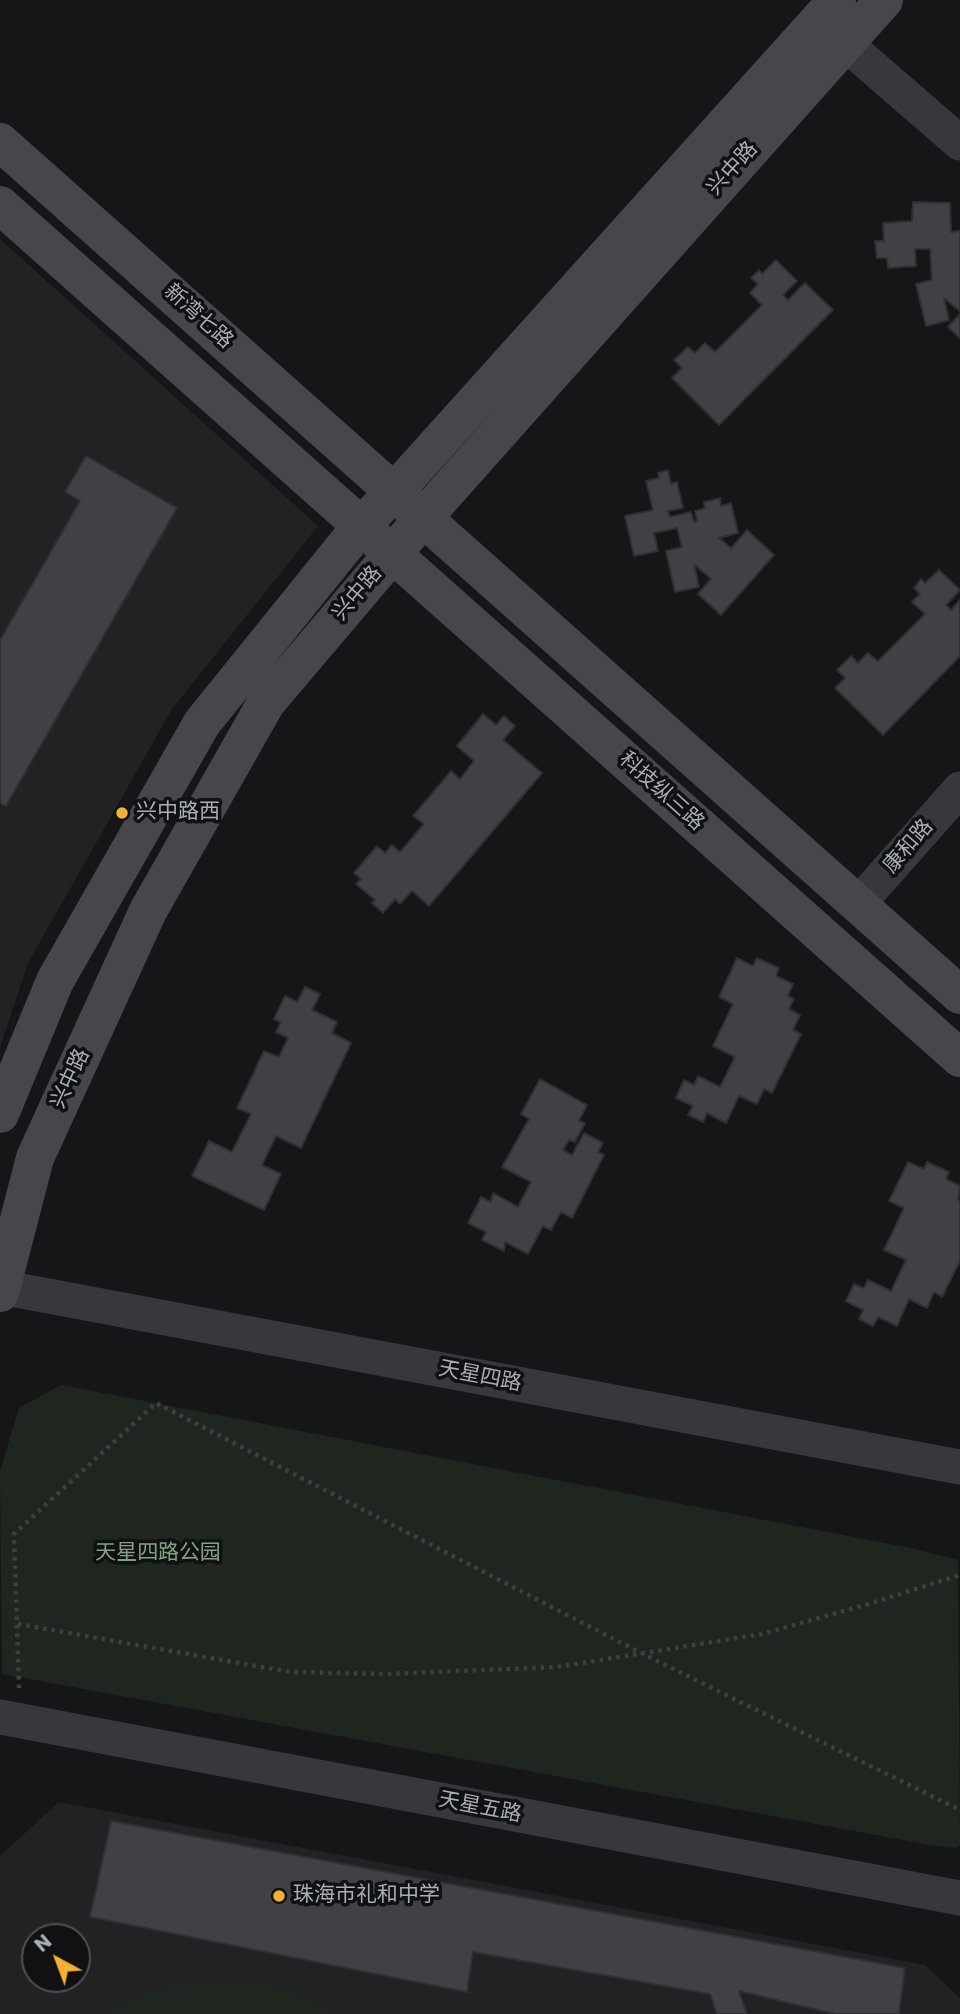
<!DOCTYPE html>
<meta charset="utf-8">
<style>
body{margin:0}
#map{position:relative;width:960px;height:2014px;overflow:hidden;background:#161618;font-family:Poppins,sans-serif}
canvas{display:block}
.north{position:absolute;left:21px;top:1923px;width:70px;height:70px;box-sizing:border-box;background:#111113;border:2px solid #4d4f55;border-radius:50%;rotate:319deg;font-size:19px;font-weight:700;line-height:28px;text-align:center;color:#a8adb8}
.north::after{content:'';display:block;margin:auto;width:24px;height:32px;background:#f2b134;clip-path:polygon(50% 0,100% 100%,50% 72%,0 100%)}
</style>
<div id="map">
<canvas width="960" height="2014"></canvas>
<div class="north">N</div>
</div>
<script>
const c = document.querySelector('canvas').getContext('2d');
c.lineJoin = 'round';
function paint(path, color) { c.fillStyle = color; c.fill(path, 'evenodd'); }
function strokePath(path, color, width, dash) { c.strokeStyle = color; c.lineWidth = width; c.lineCap = dash ? 'butt' : 'round'; c.setLineDash(dash || []); c.stroke(path); }
function write(font, color, halo, rows, align = 'center') {
  c.font = font + ' Poppins,"Noto Sans SC",sans-serif'; c.lineWidth = 7; c.setLineDash([]); c.textBaseline = 'middle'; c.strokeStyle = halo; c.fillStyle = color; for (const [text, x, y, turn = 0] of rows) {
    c.save(); c.translate(x, y); c.rotate((+turn || 0) * Math.PI / 180); c.textAlign = isNaN(turn) ? turn : align; if (halo) c.strokeText(text, 0, 0); c.fillText(text, 0, 0); c.restore();
  }
}
paint(new Path2D(`
 M 0,239 L 318,526 L 172,709 L 28,963 L 0,1047 Z
 M 59,1802 L 925,1965 L 960,1998 L 960,2014 L 0,2014 L 0,1856 ZM 35,1937 L 77,1937 L 77,1979 L 35,1979 Z`), '#222225');
paint(new Path2D(`
 M 61,1385 L 911,1548 L 958,1560 L 960,1845 L 956,1848 L 930,1845 L 2,1674 L 0,1471 L 19,1408 Z
 M 223,1979 C 261,1983 300,1990 332,2014 L 106,2014 C 143,1990 180,1982 223,1979 Z`), '#1e261f');
const building = new Path2D(`
 M 913,202 L 950,203 L 951,232 L 960,231 L 960,311 L 944,298 L 949,320 L 926,326 L 916,284 L 932,280 L 930,249 L 915,249 L 916,266 L 888,268 L 887,258 L 877,258 L 875,241 L 884,241 L 883,223 L 912,221 Z
 M 776,260 L 797,281 L 783,295 L 788,300 L 805,283 L 833,310 L 719,425 L 672,378 L 682,368 L 674,360 L 688,347 L 695,353 L 705,343 L 715,352 L 762,305 L 750,293 L 758,284 L 751,278 L 759,270 L 762,274 Z
 M 960,314 L 960,338 L 948,327 Z
 M 86,456 L 177,508 L 6,806 L 0,803 L 0,640 L 80,501 L 65,492 Z
 M 668,470 L 671,484 L 677,482 L 683,508 L 668,511 L 670,517 L 691,512 L 694,522 L 697,521 L 695,511 L 705,508 L 704,502 L 720,498 L 721,506 L 731,503 L 738,533 L 719,538 L 731,548 L 747,530 L 774,555 L 721,615 L 698,594 L 711,579 L 694,564 L 699,587 L 675,592 L 666,551 L 682,547 L 677,528 L 654,533 L 658,551 L 634,556 L 625,516 L 653,510 L 646,481 L 659,478 L 658,473 Z
 M 939,570 L 960,590 L 946,605 L 951,610 L 960,600 L 960,656 L 883,735 L 835,688 L 845,678 L 837,670 L 851,656 L 858,663 L 868,653 L 878,661 L 925,614 L 912,602 L 920,594 L 914,588 L 921,579 L 925,583 Z
 M 483,714 L 496,725 L 504,716 L 515,726 L 503,740 L 542,773 L 429,906 L 412,891 L 400,904 L 395,899 L 383,913 L 372,903 L 375,900 L 356,884 L 361,879 L 354,873 L 377,846 L 385,853 L 392,845 L 400,852 L 424,824 L 413,816 L 451,771 L 460,779 L 474,761 L 457,746 Z
 M 737,958 L 753,966 L 757,958 L 779,968 L 776,976 L 793,984 L 788,996 L 794,999 L 789,1009 L 800,1015 L 793,1030 L 801,1034 L 772,1093 L 764,1089 L 757,1104 L 739,1096 L 726,1123 L 707,1113 L 703,1122 L 688,1115 L 693,1106 L 676,1098 L 684,1080 L 694,1085 L 698,1076 L 720,1087 L 735,1057 L 713,1046 L 733,1004 L 719,997 Z
 M 305,987 L 320,994 L 312,1010 L 337,1022 L 332,1033 L 351,1043 L 301,1148 L 276,1136 L 262,1165 L 281,1174 L 264,1210 L 192,1176 L 209,1141 L 232,1152 L 251,1114 L 237,1108 L 264,1051 L 279,1057 L 288,1038 L 276,1032 L 281,1022 L 274,1019 L 285,996 L 297,1002 Z
 M 540,1079 L 587,1105 L 579,1121 L 585,1123 L 575,1142 L 569,1140 L 563,1150 L 572,1155 L 584,1133 L 603,1143 L 598,1152 L 604,1155 L 572,1218 L 561,1212 L 551,1230 L 543,1226 L 528,1254 L 505,1242 L 504,1251 L 482,1240 L 486,1232 L 468,1223 L 481,1197 L 491,1202 L 493,1193 L 518,1207 L 531,1182 L 502,1167 L 529,1119 L 521,1114 Z
 M 908,1162 L 924,1169 L 927,1162 L 949,1172 L 946,1179 L 960,1186 L 958,1200 L 960,1201 L 960,1261 L 942,1297 L 934,1292 L 927,1308 L 909,1299 L 897,1326 L 878,1317 L 873,1326 L 859,1319 L 863,1310 L 846,1301 L 854,1284 L 864,1288 L 868,1280 L 891,1291 L 906,1260 L 884,1250 L 904,1208 L 889,1201 Z
 M 111,1821 L 905,1968 L 899,2014 L 835,2014 L 739,1991 L 747,2014 L 717,2014 L 710,1994 L 473,1952 L 467,1992 L 90,1917 Z`);
paint(building, '#404145');
strokePath(building, '#303034', 2);
strokePath(new Path2D(`
 M 18,1624 L 290,1672 L 385,1674 L 557,1667 L 762,1634 L 865,1605 L 960,1575
 M 19,1688 L 14,1534 L 156,1403 L 643,1654 L 960,1810`), '#3d3f44', 4.5, [3.5, 5]);
strokePath(new Path2D(`
 M 825,26 L 960,143
 M 858,904 L 960,789
 M 0,1287 L 960,1467
 M 0,1717 L 960,1898`), '#37383d', 35);
strokePath(new Path2D(`
 M 0,142 L 960,995
 M 0,205 L 960,1058
 M 0,1114 L 55,981 L 202,723 L 361,526 L 395,491 L 837,0
 M 0,1293 L 35,1158 L 148,911 L 266,703 L 423,518 L 884,0`), '#45474d', 38);
for (const [x, y, r, color] of [
 [122,813,7,"#f2b134"],
 [279,1896,7,"#f2b134"]
]) { const dot = new Path2D(); dot.arc(x, y, r, 0, 2 * Math.PI); c.fillStyle = color; c.fill(dot); strokePath(dot, '#111113', 2.5); }
write('21px', '#a8adb8', '#111113', [
 ["兴中路",733,169,-48],
 ["新湾七路",198,317,42],
 ["兴中路",358,594,-50],
 ["科技纵三路",661,792,42],
 ["康和路",909,847,-49],
 ["兴中路",71,1079,-65],
 ["天星四路",480,1377,11],
 ["天星五路",480,1808,11]
]);
write('21px', '#a8adb8', '#111113', [
 ["兴中路西",136,813],
 ["珠海市礼和中学",293,1896]
], 'left');
write('21px', '#7fa381', '#111113', [
 ["天星四路公园",158,1554]
]);
</script>
